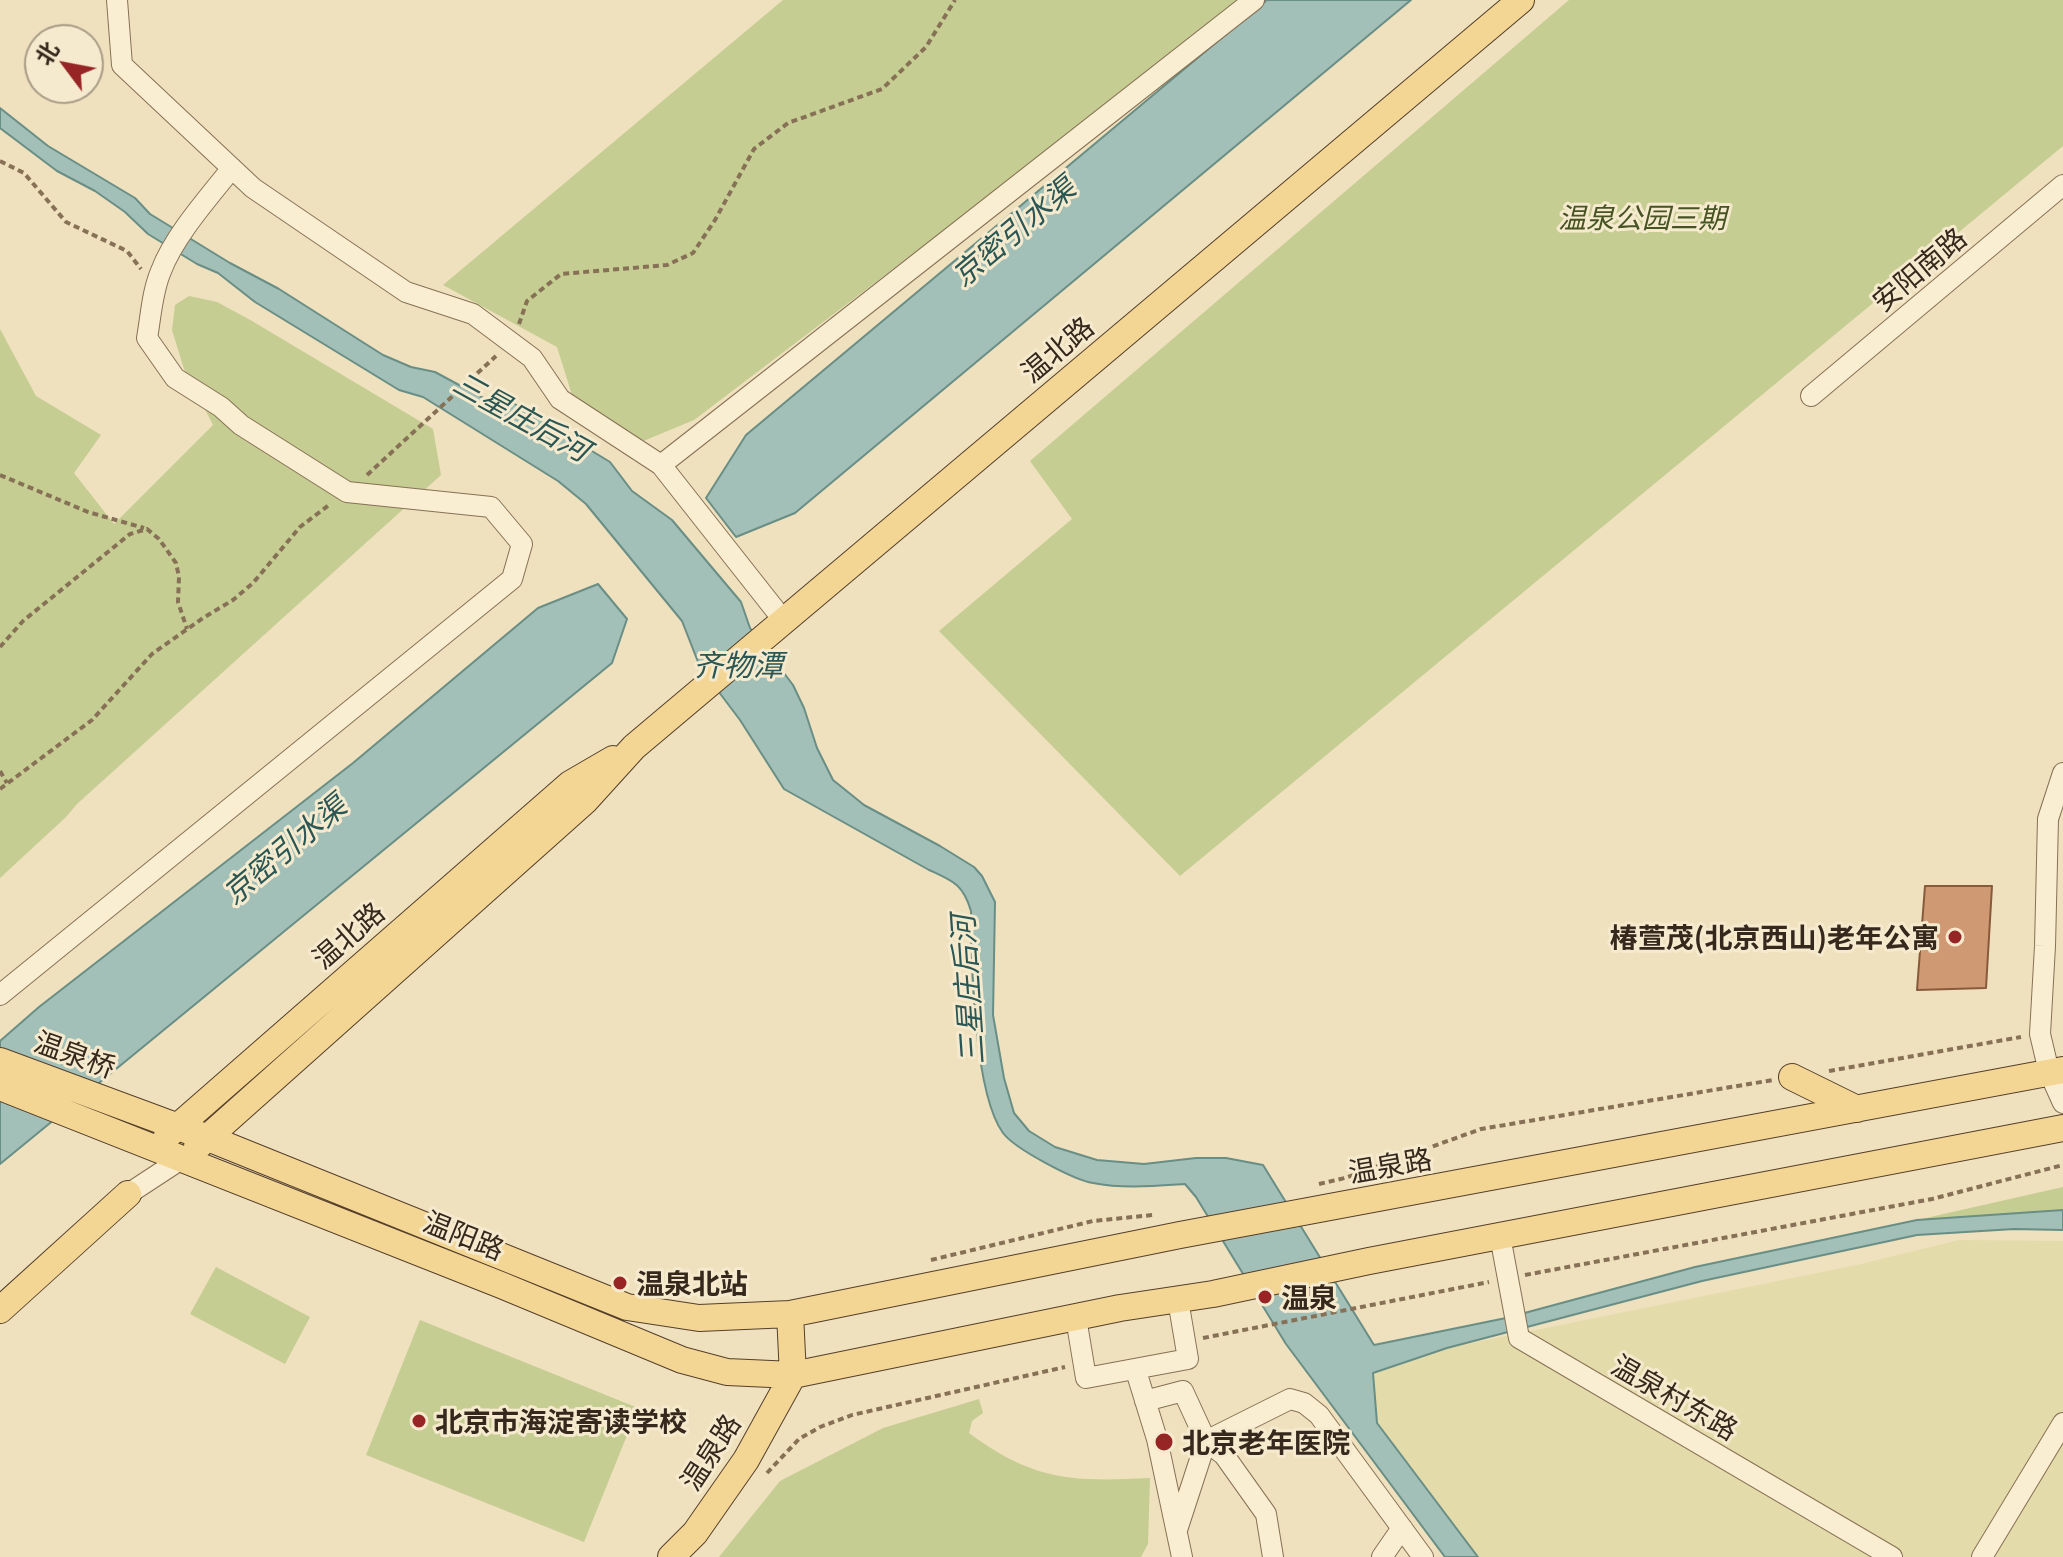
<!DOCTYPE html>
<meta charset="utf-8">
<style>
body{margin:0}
#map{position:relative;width:2063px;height:1557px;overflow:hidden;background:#efe0be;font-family:Georgia,"Noto Sans SC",serif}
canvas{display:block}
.north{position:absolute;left:24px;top:24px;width:80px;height:80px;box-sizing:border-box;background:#f6eace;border:2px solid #a99c87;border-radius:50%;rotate:302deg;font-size:22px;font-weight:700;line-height:32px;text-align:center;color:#36281c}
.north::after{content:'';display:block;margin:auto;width:28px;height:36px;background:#972526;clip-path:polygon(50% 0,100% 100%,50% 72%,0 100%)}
</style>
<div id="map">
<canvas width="2063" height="1557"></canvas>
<div class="north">北</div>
</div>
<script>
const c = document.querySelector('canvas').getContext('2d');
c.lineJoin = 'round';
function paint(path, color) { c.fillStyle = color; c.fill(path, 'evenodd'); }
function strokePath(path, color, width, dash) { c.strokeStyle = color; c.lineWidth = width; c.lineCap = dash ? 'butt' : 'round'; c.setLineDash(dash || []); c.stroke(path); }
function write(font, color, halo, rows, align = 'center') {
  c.font = font + ' Georgia,"Noto Sans SC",serif'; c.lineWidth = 6; c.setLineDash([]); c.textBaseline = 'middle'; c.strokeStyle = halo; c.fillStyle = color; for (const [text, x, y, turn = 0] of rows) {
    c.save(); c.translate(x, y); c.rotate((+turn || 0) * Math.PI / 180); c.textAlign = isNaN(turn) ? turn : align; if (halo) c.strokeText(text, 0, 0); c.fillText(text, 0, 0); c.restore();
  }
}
paint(new Path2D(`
 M 1959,1240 L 2063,1241 L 2063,1557 L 1478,1557 L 1377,1423 L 1373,1373 L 1447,1348 L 1857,1265 Z`), '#e4dbab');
paint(new Path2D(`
 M 783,0 L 1241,0 L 1191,43 L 694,420 L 641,442 L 572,395 L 557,347 L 443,285 Z
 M 1569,0 L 2063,0 L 2063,146 L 1180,876 L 939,631 L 1072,519 L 1030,461 Z
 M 189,296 L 217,302 L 252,321 L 433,429 L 441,475 L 77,804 L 66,817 L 0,878 L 0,329 L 36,396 L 101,435 L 74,473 L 114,524 L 213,425 L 184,369 L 172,330 L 175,305 Z
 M 2063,1187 L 2063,1210 L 1917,1220 Z
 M 216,1267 L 310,1317 L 285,1364 L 190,1314 Z
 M 420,1320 L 638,1408 L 584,1542 L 366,1455 Z
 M 979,1399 L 983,1413 L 972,1421 L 969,1433 C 1033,1481 1073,1482 1150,1478 L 1148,1544 L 1141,1557 L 719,1557 L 780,1481 L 883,1428 Z`), '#c5cd92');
const water = new Path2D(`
 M 1267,0 L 1411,0 L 795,513 L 736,537 L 706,498 L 746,435 Z
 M 0,108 L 48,146 L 135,198 L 150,214 L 230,263 L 279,289 L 383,355 L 411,367 L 435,372 L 485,399 L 513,403 L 610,462 L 632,491 L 672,520 L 741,602 L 750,628 L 793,685 L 804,708 L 817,748 L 833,780 L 864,805 L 940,846 L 974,867 L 982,876 L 995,902 L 993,1015 L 1004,1078 L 1014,1113 L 1029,1131 L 1055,1147 L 1097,1160 L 1144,1164 L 1196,1158 L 1226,1158 L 1263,1165 L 1374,1345 L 1506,1318 L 1695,1267 L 1917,1220 L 2063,1210 L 2063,1230 L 2014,1229 L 1917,1235 L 1702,1281 L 1447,1348 L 1373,1373 L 1377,1423 L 1478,1557 L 1445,1557 L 1286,1344 L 1196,1197 L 1185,1184 C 1155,1186 1123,1189 1093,1183 C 1074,1180 1015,1149 1003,1133 C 974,1093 971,963 971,911 C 963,884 953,881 929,870 L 784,789 L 740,720 L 700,667 L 682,621 L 586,504 L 558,481 L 423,397 L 399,390 L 255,302 L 218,273 L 197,264 L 148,234 L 125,212 L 95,191 L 57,171 L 0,128 Z
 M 598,584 L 627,619 L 612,663 L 0,1164 L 0,1041 L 39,1007 L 353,763 L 538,608 Z`);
paint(water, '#a2c0b7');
strokePath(water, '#698e85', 2);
const building = new Path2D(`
 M 1925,886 L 1992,886 L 1986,988 L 1917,990 Z`);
paint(building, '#ce9973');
strokePath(building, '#875a3c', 2);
const minor = new Path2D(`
 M 117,0 L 122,65 L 253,188 L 406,292 L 473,314 L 532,358 L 560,399 L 661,465 L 784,621
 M 1811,396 L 2063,185
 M 661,465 L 1254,0
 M 2063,773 L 2048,819 L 2045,946 L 2040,1034 L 2049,1072 L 2063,1103
 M 0,995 L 512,579 L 522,544 L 491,507 L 347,492 L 241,425 L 221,407 L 175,378 L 147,338 C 151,316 152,292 161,271 C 174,236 209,197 232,168
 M 128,1194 L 183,1158
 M 1500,1236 L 1519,1338 L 1892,1557
 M 1076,1318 L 1086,1378 L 1188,1359 L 1178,1300
 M 1136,1371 L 1157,1439 L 1182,1557
 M 1145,1401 L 1183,1391 L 1206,1441 L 1224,1455 L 1266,1514 L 1273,1557
 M 1177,1530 L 1206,1441 L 1290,1399 L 1304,1403 L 1319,1415 L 1423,1557
 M 1382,1557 L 1402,1528
 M 1982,1557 L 2063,1423`);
const major = new Path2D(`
 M 0,1061 L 208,1138 L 627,1307 L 699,1318 L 790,1314 L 1180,1235 L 2063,1070
 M 1792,1077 L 1857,1109
 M 0,1087 L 501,1285 L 682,1360 L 727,1372 L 793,1375 L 1120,1308 L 1213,1294 L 1369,1261 L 2063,1128
 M 167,1136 L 570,784 L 613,759
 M 197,1147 L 585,801 L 634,747 L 1521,0
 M 0,1310 L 128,1194
 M 671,1557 L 695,1533 L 746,1460 L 793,1375 L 790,1314`);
strokePath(minor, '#877156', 22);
strokePath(major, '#543f2b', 28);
strokePath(new Path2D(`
 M 0,161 L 24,173 L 66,222 L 127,251 L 141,269
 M 519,324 L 527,301 L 561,274 L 667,265 L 693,253 L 715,220 L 754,149 L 788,123 L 882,89 L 926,47 L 955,0
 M 0,475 L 88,512 L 144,528
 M 367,475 L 496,356
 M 0,647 L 23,621 L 130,534 L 147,529 L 159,539 L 176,563 L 179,577 L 178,602 L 187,629
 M 0,771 L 7,783
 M 0,789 L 92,720 L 152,654 L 203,618 L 233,600 L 253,583 L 300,527 L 329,505
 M 1829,1071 L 2021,1037
 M 1319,1184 L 1345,1178 L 1481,1129 L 1773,1080
 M 931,1260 L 1093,1221 L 1153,1215
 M 1525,1275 L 1932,1199 L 2063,1165
 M 1203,1338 L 1489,1282
 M 767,1473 L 799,1439 L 820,1427 L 852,1415 L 1065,1367`), '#877156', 4, [6, 4]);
strokePath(minor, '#f9eed1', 20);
strokePath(major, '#f4d694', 26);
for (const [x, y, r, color] of [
 [1955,937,8,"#972526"],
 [620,1283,8,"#972526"],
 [1265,1297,8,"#972526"],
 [419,1421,8,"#972526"],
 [1164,1442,10,"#972526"]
]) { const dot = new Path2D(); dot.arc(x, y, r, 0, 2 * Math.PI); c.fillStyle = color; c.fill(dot); strokePath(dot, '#f6eace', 3); }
write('italic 28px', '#465322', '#f6eace', [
 ["温泉公园三期",1642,217]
]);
write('28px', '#36281c', '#f6eace', [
 ["安阳南路",1919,269,-40],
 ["温北路",1057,349,-40],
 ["温北路",348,935,-41],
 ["温泉桥",75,1054,20],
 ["温泉路",1390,1165,-10],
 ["温阳路",464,1235,22],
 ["温泉村东路",1675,1397,30],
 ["温泉路",710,1452,-57]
]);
write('bold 28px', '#36281c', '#f6eace', [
 ["椿萱茂(北京西山)老年公寓",1939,937,"right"],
 ["温泉北站",636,1283],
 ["温泉",1281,1297],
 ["北京市海淀寄读学校",435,1421],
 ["北京老年医院",1182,1442]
], 'left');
write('italic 30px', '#2a5654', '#f6eace', [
 ["京密引水渠",1013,231,-40],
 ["三星庄后河",522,416,29],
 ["齐物潭",738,665],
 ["京密引水渠",284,849,-40],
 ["三星庄后河",967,990,-94]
]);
</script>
